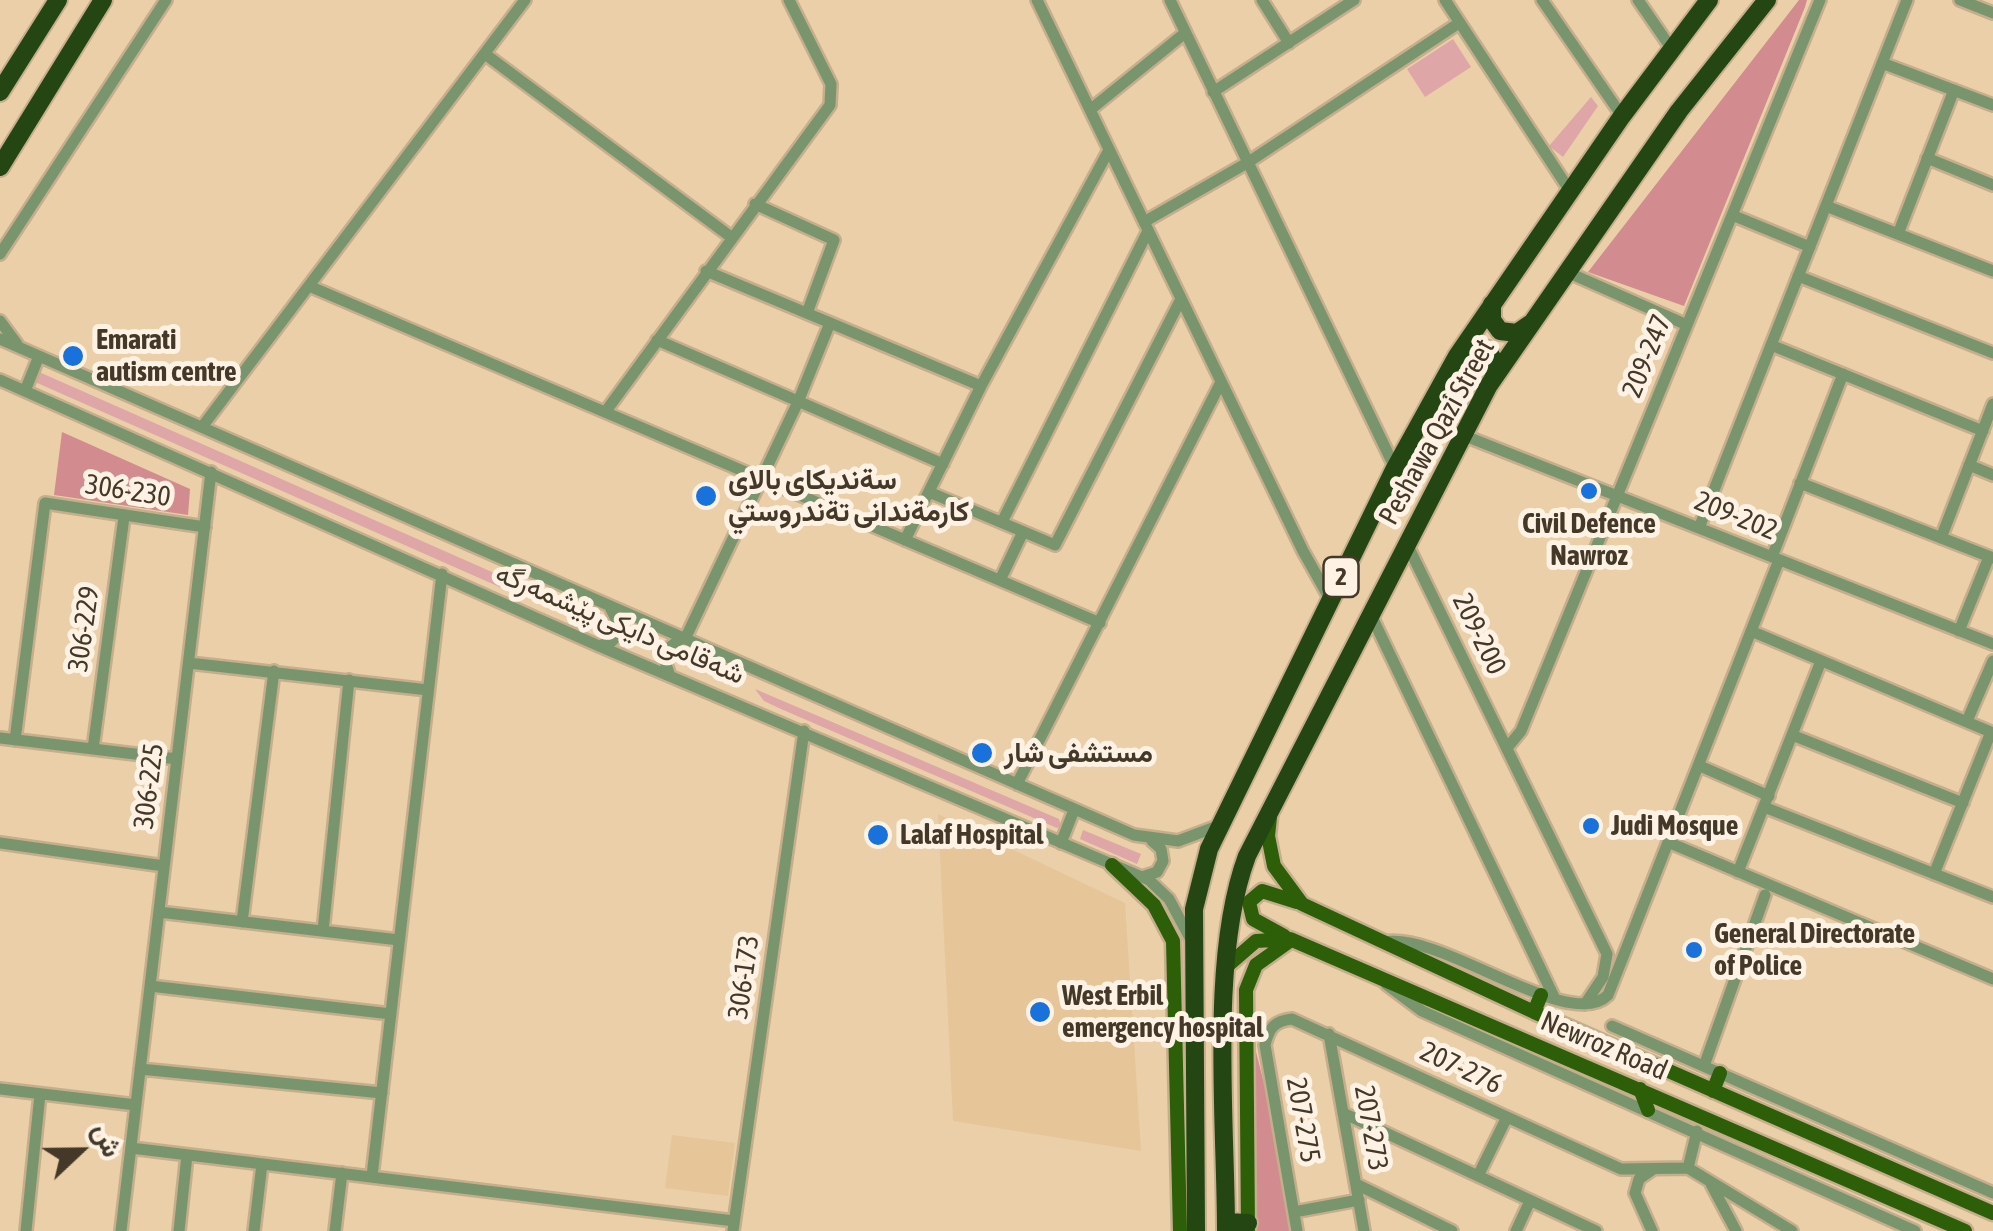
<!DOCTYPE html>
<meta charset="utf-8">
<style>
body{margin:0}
#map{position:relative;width:1993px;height:1231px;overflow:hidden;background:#eacfa8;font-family:"Asap Condensed",Vazirmatn,sans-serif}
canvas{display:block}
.north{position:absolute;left:30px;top:1101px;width:100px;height:100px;-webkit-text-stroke:8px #fdf2e3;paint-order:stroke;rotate:68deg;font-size:28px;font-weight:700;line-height:40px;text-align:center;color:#443929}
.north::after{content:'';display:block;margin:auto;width:35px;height:45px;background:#443929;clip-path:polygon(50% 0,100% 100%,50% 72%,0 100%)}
</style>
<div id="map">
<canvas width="1993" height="1231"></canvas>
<div class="north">ش</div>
</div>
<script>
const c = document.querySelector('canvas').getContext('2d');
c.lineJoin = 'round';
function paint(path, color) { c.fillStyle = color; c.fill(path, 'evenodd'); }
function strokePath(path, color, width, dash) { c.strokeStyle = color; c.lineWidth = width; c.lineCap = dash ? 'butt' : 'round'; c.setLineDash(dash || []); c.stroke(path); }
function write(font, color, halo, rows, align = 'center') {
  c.font = font + ' "Asap Condensed",Vazirmatn,sans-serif'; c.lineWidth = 10; c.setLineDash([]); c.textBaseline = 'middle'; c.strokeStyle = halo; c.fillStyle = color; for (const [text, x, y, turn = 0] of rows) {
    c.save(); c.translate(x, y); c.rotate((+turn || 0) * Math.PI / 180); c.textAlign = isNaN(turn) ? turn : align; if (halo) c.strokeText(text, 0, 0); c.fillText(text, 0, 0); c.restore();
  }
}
paint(new Path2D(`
 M 938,814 L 1125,903 L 1141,1151 L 953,1121 Z
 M 672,1135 L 735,1143 L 728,1196 L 665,1188 Z`), '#e6c699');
paint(new Path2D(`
 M 1453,39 L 1471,67 L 1425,97 L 1407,69 Z
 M 1591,97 L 1598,106 L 1563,157 L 1549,146 Z
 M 39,372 L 526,587 L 534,595 L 511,592 L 35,382 Z
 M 755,689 L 1059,819 L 1061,826 L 1057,828 L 781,709 L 764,701 Z
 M 1083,830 L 1141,854 L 1137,864 L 1080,839 Z`), '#dfa6a8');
paint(new Path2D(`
 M 1799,0 L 1807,0 L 1805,7 L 1684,306 L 1588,272 Z
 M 62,432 L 190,489 L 188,515 L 54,495 Z
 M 1255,1048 L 1268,1099 L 1291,1231 L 1255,1231 Z`), '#d28b8e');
const minor = new Path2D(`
 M 1037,0 L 1303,551 L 1330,599
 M 1170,0 L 1395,468
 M 1262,0 L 1289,43
 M 1445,0 L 1570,191
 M 1542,0 L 1622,116
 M 1638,0 L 1671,48
 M 1960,0 L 1993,13
 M 485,54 L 731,237
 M 1882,63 L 1993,105
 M 1213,92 L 1354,0
 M 1090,110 L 1185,33
 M 1927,158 L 1993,185
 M 755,204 L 834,240 L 807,313
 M 1826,206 L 1993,271
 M 1732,215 L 1810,247
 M 1144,222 L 1247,163 L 1459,23
 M 1898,234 L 1954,90
 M 0,254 L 166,0
 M 706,271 L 981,386
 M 1567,272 L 1687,325
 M 1798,276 L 1993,353
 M 309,286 L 1100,623
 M 0,321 L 17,344
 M 0,339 L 1134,835 L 1178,841 L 1218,826
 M 657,340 L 943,464
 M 1771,345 L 1983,431
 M 0,380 L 599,646 L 1149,880 L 1169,899 L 1190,938
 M 25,391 L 39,356
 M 606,411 L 830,105 L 831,84 L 789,0
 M 202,427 L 525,0
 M 1460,434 L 1993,644
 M 1969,465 L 1993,475
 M 1800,483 L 1993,558
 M 929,492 L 1055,545 L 1181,299
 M 1002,522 L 1148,231
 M 1699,528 L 1907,0
 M 1941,538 L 1993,404
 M 905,540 L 981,386 L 1109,150
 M 1406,542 L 1607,954 L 1603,977 L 1585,1004
 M 1772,557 L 1843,374
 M 1000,580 L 1023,532
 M 1371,615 L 1555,999
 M 1751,631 L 1993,733
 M 1959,631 L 1989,557
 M 685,639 L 798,402 L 830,323
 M 599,646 L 611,642 L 622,631 L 610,607
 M 189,663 L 428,690
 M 670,676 L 662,653 L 682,638
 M 1967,721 L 1993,661
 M 1792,735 L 1963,803
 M 0,738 L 177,759
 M 15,740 L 45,503 L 205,527
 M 1507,748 L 1521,731 L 1820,0
 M 93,749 L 124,517
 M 1700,766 L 1769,796
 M 1017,784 L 1221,382
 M 1764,807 L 1993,897
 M 0,843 L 164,866
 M 1061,843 L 1074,810
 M 1670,843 L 1993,979
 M 1738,872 L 1821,661
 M 1934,874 L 1991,732
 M 1142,877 L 1157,872 L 1163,861 L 1161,849 L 1152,841
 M 159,912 L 399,940
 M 242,922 L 274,671
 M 323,931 L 349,680
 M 1385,942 C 1443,932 1569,1034 1608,995 L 1779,560
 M 1386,984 L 1422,1011 L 1915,1231
 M 150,986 L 391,1014
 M 1612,1026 L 1993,1193
 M 1329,1034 L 1364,1231
 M 1704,1066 L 1765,895
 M 140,1069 L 382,1093
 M 0,1089 L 136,1105
 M 1343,1113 L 1596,1231
 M 131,1148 L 734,1221
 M 1688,1168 L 1697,1131
 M 372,1176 L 442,574
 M 1478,1176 L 1507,1117
 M 1356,1184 L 1452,1231
 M 1711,1184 L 1736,1231
 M 1294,1212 L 1359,1200
 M 26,1231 L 40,1094
 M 121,1231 L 211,472
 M 179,1231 L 187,1155
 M 254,1231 L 262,1164
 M 335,1231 L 342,1173
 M 733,1231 L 804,731
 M 1297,1231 L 1265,1045 C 1269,1028 1274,1021 1292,1019 L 1621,1169 L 1688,1168 L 1792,1231
 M 1516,1231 L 1530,1201
 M 1652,1231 L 1635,1193 L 1639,1179 L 1652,1170`);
const major = new Path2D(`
 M 1270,817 L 1268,836 L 1274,866 L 1302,904 L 1534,1012 L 1993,1213
 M 1112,865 L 1154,905 L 1173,941 L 1180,1231
 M 1284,936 L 1253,919 L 1249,902 L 1262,891 L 1297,902
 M 1226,967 L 1256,941 L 1290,939 L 1965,1231
 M 1534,1012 L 1541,995
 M 1640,1089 L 1648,1110
 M 1713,1091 L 1720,1073
 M 1248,1230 L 1246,990 L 1256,965 L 1291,940`);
const highway = new Path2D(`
 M 0,92 L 58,0
 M 0,167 L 103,0
 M 1492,304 L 1492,320 L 1500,331 L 1517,333 L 1530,324
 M 1459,354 L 1472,346 L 1488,350 L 1496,365 L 1493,378
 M 1226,1222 L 1248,1223
 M 1196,1231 L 1194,909 L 1209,849 L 1395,468 L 1457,356 L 1622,116 L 1709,0
 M 1226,1231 C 1226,1120 1209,958 1247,856 L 1489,385 L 1679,111 L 1767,0`);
strokePath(minor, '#c5ae8c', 16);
strokePath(major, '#c5ae8c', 19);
strokePath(highway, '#c5ae8c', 22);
strokePath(minor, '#79956d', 11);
strokePath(major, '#2c5f07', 14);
strokePath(highway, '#244612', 18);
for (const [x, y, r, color] of [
 [73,356,12,"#1971db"],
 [1589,491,10,"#1971db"],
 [706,496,12,"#1971db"],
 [982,753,12,"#1971db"],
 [1591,826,10,"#1971db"],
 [878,835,12,"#1971db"],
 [1694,950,10,"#1971db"],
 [1040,1012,12,"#1971db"]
]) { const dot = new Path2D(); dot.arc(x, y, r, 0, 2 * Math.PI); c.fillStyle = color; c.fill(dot); strokePath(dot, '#fdf2e3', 4); }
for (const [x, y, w] of [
 [1341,577,35]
]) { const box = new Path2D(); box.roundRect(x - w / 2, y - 20, w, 40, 8); c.fillStyle = '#fdf2e3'; c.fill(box); strokePath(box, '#443929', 2.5); }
write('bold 25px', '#443929', null, [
 ["2",1341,577]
]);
write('bold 28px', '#443929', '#fdf2e3', [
 ["Emarati",96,340],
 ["autism centre",96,372],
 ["سةنديكاى بالاى",728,480],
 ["كارمةندانى تةندروستي",728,512],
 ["Civil Defence",1589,524,"center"],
 ["Nawroz",1589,556,"center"],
 ["مستشفى شار",1004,753],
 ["Judi Mosque",1611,826],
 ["Lalaf Hospital",900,835],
 ["General Directorate",1714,934],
 ["of Police",1714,966],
 ["West Erbil",1062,996],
 ["emergency hospital",1062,1028]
], 'left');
write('28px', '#443929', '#fdf2e3', [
 ["209-247",1647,356,-68],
 ["Peshawa Qazi Street",1437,432,-61],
 ["306-230",128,491,9],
 ["209-202",1736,516,22],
 ["شەقامی دایکی پێشمەرگە",620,624,23],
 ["306-229",84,629,-82],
 ["209-200",1479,634,64],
 ["306-225",149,786,-83],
 ["306-173",744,977,-82],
 ["Newroz Road",1604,1046,23],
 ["207-276",1461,1068,25],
 ["207-275",1303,1120,80],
 ["207-273",1371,1128,80]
]);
</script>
